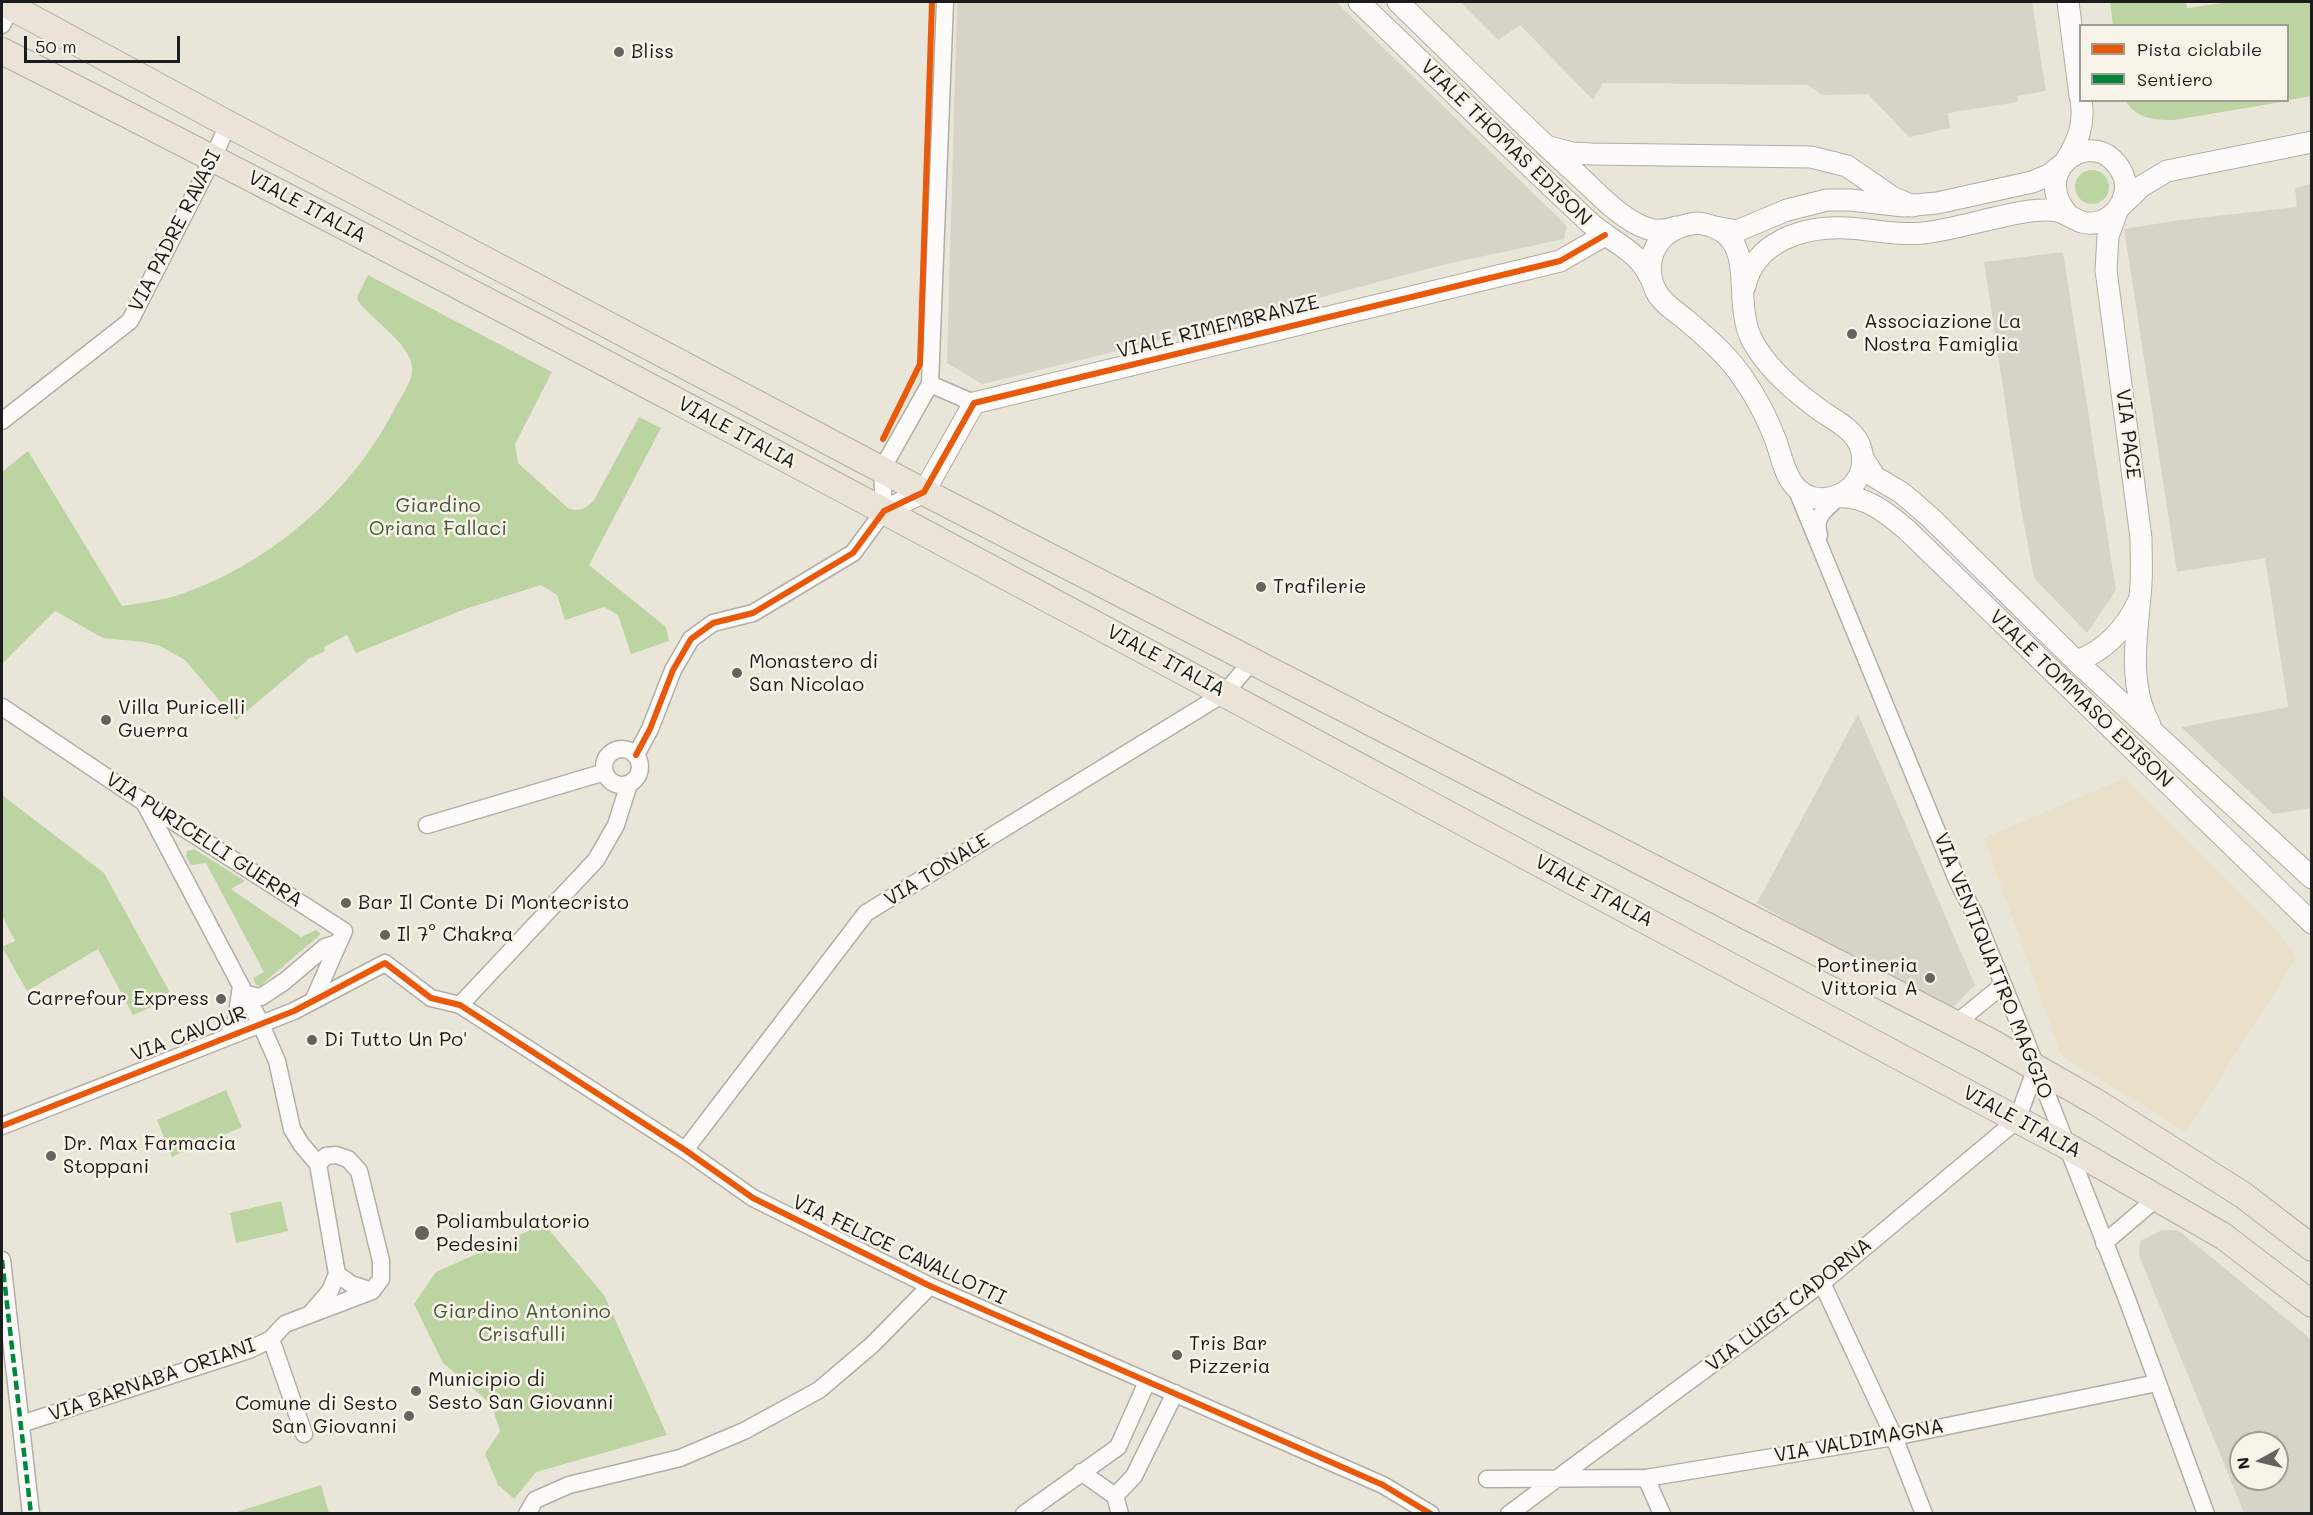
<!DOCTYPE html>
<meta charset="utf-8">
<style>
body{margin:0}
#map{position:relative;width:2313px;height:1515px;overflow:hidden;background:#e9e6d9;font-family:Mali,sans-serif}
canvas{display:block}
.frame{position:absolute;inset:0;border:3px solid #1c1c1c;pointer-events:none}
.legend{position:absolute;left:2079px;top:24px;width:210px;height:78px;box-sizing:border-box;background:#f7f3e8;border:2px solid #9f9d96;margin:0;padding:8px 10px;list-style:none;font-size:18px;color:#1c1c1c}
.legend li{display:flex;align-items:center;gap:12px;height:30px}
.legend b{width:30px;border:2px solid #9f9d96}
.north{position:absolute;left:2229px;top:1431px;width:60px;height:60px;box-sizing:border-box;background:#f7f3e8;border:2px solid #9f9d96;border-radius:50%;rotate:262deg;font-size:16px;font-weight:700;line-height:24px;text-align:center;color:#1c1c1c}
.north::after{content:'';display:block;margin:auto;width:21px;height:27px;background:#64635e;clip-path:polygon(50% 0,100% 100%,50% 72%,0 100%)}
.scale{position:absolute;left:24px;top:36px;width:156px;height:27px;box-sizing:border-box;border:3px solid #1c1c1c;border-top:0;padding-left:8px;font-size:18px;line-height:21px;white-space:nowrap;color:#1c1c1c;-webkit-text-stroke:4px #f7f3e8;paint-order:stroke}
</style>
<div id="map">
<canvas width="2313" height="1515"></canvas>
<div class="frame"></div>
<ul class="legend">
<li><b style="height:8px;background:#e8590c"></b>Pista ciclabile</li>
<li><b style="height:8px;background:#00873e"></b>Sentiero</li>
</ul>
<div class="north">N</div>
<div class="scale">50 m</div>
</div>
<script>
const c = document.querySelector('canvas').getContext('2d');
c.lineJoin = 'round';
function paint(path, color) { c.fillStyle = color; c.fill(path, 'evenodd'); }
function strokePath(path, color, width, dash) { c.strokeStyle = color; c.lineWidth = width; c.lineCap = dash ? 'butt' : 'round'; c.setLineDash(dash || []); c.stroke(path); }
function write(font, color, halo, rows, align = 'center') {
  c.font = font + ' Mali,sans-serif'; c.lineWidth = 5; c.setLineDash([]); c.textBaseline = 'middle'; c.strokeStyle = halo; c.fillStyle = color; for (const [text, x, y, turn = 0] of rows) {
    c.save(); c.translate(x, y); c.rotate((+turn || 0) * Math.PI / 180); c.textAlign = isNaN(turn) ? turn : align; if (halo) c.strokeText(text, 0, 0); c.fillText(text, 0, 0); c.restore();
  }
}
paint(new Path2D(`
 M 2125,778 L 2271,924 L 2297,957 L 2186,1132 L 2061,1055 L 1984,838 Z`), '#eadfc8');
paint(new Path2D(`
 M 957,2 L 1336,2 L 1567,226 L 1564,239 L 1442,265 L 1130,348 L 982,384 L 947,363 Z
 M 1460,2 L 2032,2 L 2046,91 L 2017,96 L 2018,102 L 1948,113 L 1950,128 L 1909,137 L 1868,94 L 1822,95 L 1808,85 L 1603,83 L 1593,100 L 1520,25 L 1498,40 Z
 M 2311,184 L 2311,808 L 2273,814 L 2181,727 L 2288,707 L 2265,558 L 2177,572 L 2124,229 L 2181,220 L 2297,207 L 2295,188 Z
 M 2063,252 L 2116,590 L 2087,633 L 2034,578 L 2021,508 L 1984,262 Z
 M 1858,714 L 1975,985 L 1949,1011 L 1859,962 L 1757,903 Z
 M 2162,1230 L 2178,1230 L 2311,1339 L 2311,1513 L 2244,1513 L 2139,1255 L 2140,1241 ZM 2241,1443 L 2277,1443 L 2277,1479 L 2241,1479 Z`), '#d8d3c7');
paint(new Path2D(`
 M 2110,2 L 2186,2 L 2187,8 L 2230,2 L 2311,2 L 2311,96 L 2288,100 L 2288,26 L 2113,25 Z
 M 2125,100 L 2287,100 L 2287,101 L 2174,120 C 2155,120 2136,119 2125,100 Z
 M2075 187a17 17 0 1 1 34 0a17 17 0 1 1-34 0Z
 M 368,275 L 552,372 L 515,444 L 518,463 L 568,508 C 579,513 587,508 594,500 L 639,417 L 661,428 L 589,565 L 666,627 L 669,641 L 631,654 L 618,615 L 604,607 L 565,620 L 557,595 L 541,585 L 465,609 L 356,653 L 347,635 L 324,647 L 325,651 L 310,658 L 236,720 L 185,660 L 160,646 L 144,642 L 103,638 L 55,611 L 2,664 L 2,472 L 28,451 L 122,606 C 140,603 158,601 175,596 C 266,567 349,496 393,412 C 399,399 414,381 412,366 C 409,343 371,319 357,300 L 358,295 Z
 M 2,795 L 104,873 L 173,998 L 133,1015 L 98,949 L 27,991 L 2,947 L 15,941 L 2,915 Z
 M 194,849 L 245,881 L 231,889 L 301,937 L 316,930 L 321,934 L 260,986 L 256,985 L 253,978 L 264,972 L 206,863 L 191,865 L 186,856 L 187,851 Z
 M 226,1090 L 242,1127 L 172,1157 L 157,1120 Z
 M 281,1201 L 288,1231 L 236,1243 L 230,1213 Z
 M 544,1224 L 604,1295 L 667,1435 L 536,1472 L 514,1499 L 498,1485 L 485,1454 L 500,1431 L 491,1404 L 443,1363 L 414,1304 L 436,1272 Z
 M 321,1485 L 329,1513 L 234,1513 Z`), '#bcd4a1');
const minor = new Path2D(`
 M 2,25 L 11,7
 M 930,384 L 974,403
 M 2,421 L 130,321 L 213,158 L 228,124
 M 1795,486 L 1957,880 L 1974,913 L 2024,1036 L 2127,1299 L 2206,1514
 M 1819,535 C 1813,516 1826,510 1838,497
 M 2,707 L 145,803 L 344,931 L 313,1001
 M604 767a18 18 0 1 1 36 0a18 18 0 1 1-36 0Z
 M 636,755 L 650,729 L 673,670 L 691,639 L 713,623 L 753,613 L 853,553 L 884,511 L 882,469 L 930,384 L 945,2
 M 145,804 L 258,1018 L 277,1061 L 292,1129 L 301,1144 L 318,1164
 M 427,825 L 605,772
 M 246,994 L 261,997 L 285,981 L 325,947 L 338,943
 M 460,1005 L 596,860 L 616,825 L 629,784
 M 1955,1024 L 2003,985
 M 227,1037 L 236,1021 L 241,986
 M 2,1126 L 294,1011 L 385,963 L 431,998 L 460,1005 L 685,1150 L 753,1198 L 930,1286 L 1383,1485 L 1431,1514
 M 685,1150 L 866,913 L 1225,693 L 1252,661
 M 2104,1243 L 2157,1198
 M 2,1260 L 31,1514
 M 1822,1283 L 1894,1437 L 1924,1514
 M 311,1313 L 330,1291 L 337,1274 L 318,1164 L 326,1156 L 336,1155 L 348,1159 L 359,1171 L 381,1261 L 381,1279 L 372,1291 L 351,1284 L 337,1274
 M 271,1339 L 304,1434
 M 21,1424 L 249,1350 L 271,1339 L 285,1324 L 372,1291
 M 1081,1472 L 1115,1496 L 1134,1476 L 1175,1393
 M 1646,1478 L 1662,1514
 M 1487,1479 L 1646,1478 L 1894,1437 L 2157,1383
 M 1115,1496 L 1120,1514
 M 527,1514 L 535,1500 L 569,1485 L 680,1458 L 744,1431 L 819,1390 L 872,1345 L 930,1286
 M 1024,1514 L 1118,1447 L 1147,1382
 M 1509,1514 L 1822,1283 L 2017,1120 L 2036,1068`);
const tertiary = new Path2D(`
 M 1359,2 C 1435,75 1511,149 1588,221 C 1610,242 1638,249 1651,279
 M 1398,2 C 1455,57 1511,114 1570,168 C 1591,186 1612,211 1637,224 C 1649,231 1663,232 1676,227
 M 2068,2 L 2080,96
 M 1546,146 L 1572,153 L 1592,154 L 1811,157 L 1847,166 L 1892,197 L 1913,206
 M 2065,162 C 2078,141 2085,125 2081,100
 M 2121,206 L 2142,186 L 2167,171 L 2312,142
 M 2118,209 L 2108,236 L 2106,270 L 2141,538 C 2141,553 2142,569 2141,584 C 2138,630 2126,682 2150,725
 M 1697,223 C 1764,231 1729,299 1753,342 C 1767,367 1789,387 1812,404 C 1828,418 1855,427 1861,449 C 1873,490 1818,517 1793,484 C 1784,472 1781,455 1776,441 C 1768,420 1758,400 1745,381 C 1729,356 1707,338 1685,319 C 1675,311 1662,303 1656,291 C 1649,278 1648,261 1656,247 C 1664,232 1680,225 1697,223 Z
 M 1715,227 L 1737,231 L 1787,210 L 1827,200 L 1850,200 L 1904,206 L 1937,203 L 2032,182 L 2049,175 L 2063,164
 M 1745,286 C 1755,241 1804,226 1846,228 C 1872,229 1897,236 1923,233 C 1959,229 1994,216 2030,211 C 2039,210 2049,209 2057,211 C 2066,213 2073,219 2082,222 C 2101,227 2119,214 2124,196 C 2129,183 2122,169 2112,159 C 2084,133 2030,173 2069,216
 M 1863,458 L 1875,477 L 1902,493 L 1931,518 L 2076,661 L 2312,878
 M 1838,497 C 1865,495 1887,513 1907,530 L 2312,923
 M 884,511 L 924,492 L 974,403 L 1560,261 L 1605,235
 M 2076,661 C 2104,652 2126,628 2138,602`);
const primary = new Path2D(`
 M 2,2 L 228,124 L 924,492 L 1989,1041 L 2096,1102 L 2243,1195 L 2312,1248
 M 2,51 C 697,402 1378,780 2065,1145 L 2223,1236 L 2312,1304`);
strokePath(minor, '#b0aea6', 19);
strokePath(tertiary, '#b0aea6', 23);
strokePath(primary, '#b0aea6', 28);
strokePath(minor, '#fcfbf9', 16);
strokePath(tertiary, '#fcfbf9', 21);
strokePath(primary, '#ebe3d8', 26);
strokePath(new Path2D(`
 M 2,1260 L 31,1514`), '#00873e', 4.5, [9, 4.5]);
strokePath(new Path2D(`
 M 883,439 L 920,364 L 932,2
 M 636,755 L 650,729 L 673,670 L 691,639 L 713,623 L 753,613 L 853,553 L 884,511 L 924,492 L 974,403 L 1560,261 L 1605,235
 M 2,1126 L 294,1011 L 385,963 L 431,998 L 460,1005 L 685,1150 L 753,1198 L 930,1286 L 1383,1485 L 1431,1514`), '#e8590c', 6);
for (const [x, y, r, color] of [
 [619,52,6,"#64635e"],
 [1852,334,6,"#64635e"],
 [1261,587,6,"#64635e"],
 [737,673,6,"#64635e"],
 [106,720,6,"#64635e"],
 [346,903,6,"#64635e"],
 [385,935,6,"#64635e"],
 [1930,978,6,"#64635e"],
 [221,999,6,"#64635e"],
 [312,1040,6,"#64635e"],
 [51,1156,6,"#64635e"],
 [422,1233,8,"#64635e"],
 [1177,1355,6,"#64635e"],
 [416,1391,6,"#64635e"],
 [409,1416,6,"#64635e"]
]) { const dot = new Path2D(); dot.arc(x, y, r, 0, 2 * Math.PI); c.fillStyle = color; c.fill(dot); strokePath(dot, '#f7f3e8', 2); }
write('20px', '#1c1c1c', '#f7f3e8', [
 ["Bliss",631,52],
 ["Associazione La",1864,322],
 ["Nostra Famiglia",1864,345],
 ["Trafilerie",1273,587],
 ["Monastero di",749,662],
 ["San Nicolao",749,685],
 ["Villa Puricelli",118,708],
 ["Guerra",118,731],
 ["Bar Il Conte Di Montecristo",358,903],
 ["Il 7° Chakra",397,935],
 ["Portineria",1918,966,"right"],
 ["Vittoria A",1918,989,"right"],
 ["Carrefour Express",209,999,"right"],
 ["Di Tutto Un Po'",324,1040],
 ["Dr. Max Farmacia",63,1144],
 ["Stoppani",63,1167],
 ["Poliambulatorio",436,1222],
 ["Pedesini",436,1245],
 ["Tris Bar",1189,1344],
 ["Pizzeria",1189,1367],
 ["Municipio di",428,1380],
 ["Sesto San Giovanni",428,1403],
 ["Comune di Sesto",397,1404,"right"],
 ["San Giovanni",397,1427,"right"]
], 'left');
write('20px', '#1c1c1c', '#f7f3e8', [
 ["VIALE THOMAS EDISON",1506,143,44],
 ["VIALE ITALIA",307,207,28],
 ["VIA PADRE RAVASI",175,231,-63],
 ["VIALE RIMEMBRANZE",1218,327,-14],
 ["VIALE ITALIA",737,433,28],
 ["VIA PACE",2128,434,83],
 ["VIALE ITALIA",1166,661,28],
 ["VIALE TOMMASO EDISON",2081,699,44],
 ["VIA PURICELLI GUERRA",204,840,33],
 ["VIA TONALE",937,870,-32],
 ["VIALE ITALIA",1594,891,28],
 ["VIA VENTIQUATTRO MAGGIO",1993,966,68],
 ["VIA CAVOUR",189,1034,-21],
 ["VIALE ITALIA",2022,1122,28],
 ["VIA FELICE CAVALLOTTI",899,1250,25],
 ["VIA LUIGI CADORNA",1789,1305,-38],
 ["VIA BARNABA ORIANI",152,1380,-19],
 ["VIA VALDIMAGNA",1859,1441,-10]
]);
write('20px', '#47573a', '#f7f3e8', [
 ["Giardino",438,506],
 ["Oriana Fallaci",438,529],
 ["Giardino Antonino",522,1312],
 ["Crisafulli",522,1335]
]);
</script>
